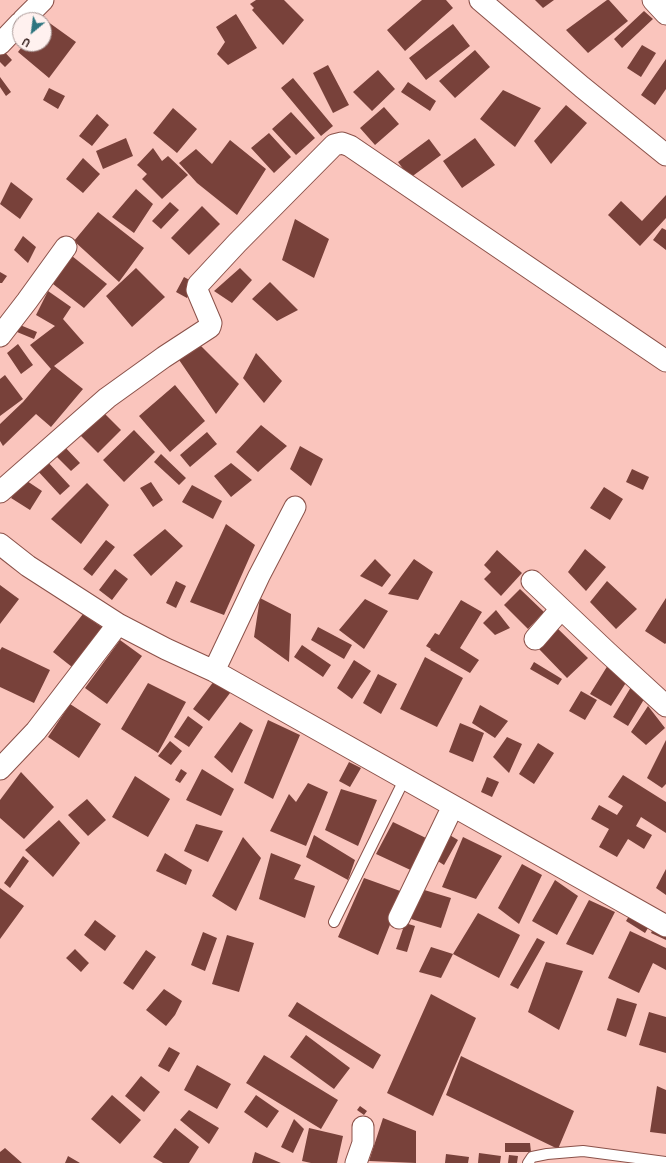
<!DOCTYPE html>
<style>
body{margin:0}
#map{position:relative;width:666px;height:1163px;overflow:hidden;background:#fac5bd;font-family:Karla,sans-serif}
canvas{display:block}
.north{position:absolute;left:12px;top:12px;width:40px;height:40px;box-sizing:border-box;background:#fff1ef;border:1px solid #a49391;border-radius:50%;rotate:209deg;font-size:11px;font-weight:700;line-height:16px;text-align:center;color:#1b0604}
.north::after{content:'';display:block;margin:auto;width:14px;height:18px;background:#2d757f;clip-path:polygon(50% 0,100% 100%,50% 72%,0 100%)}
</style>
<div id="map">
<canvas width="666" height="1163"></canvas>
<div class="north">U</div>
</div>
<script>
const c = document.querySelector('canvas').getContext('2d');
c.lineJoin = 'round';
function paint(path, color) { c.fillStyle = color; c.fill(path, 'evenodd'); }
function strokePath(path, color, width, dash) { c.strokeStyle = color; c.lineWidth = width; c.lineCap = dash ? 'butt' : 'round'; c.setLineDash(dash || []); c.stroke(path); }
paint(new Path2D(`
 M 256,0 L 284,0 L 304,20 L 283,45 L 252,10 L 254,8 L 250,4 Z
 M 422,0 L 446,0 L 453,8 L 405,51 L 387,30 Z
 M 535,0 L 554,0 L 543,8 Z
 M 607,0 L 609,0 L 628,21 L 588,53 L 566,30 Z
 M 644,11 L 653,19 L 622,48 L 614,39 Z
 M 236,14 L 257,48 L 228,65 L 217,54 L 225,42 L 216,27 Z
 M 44,19 L 76,42 L 49,78 L 18,52 L 24,44 L 44,44 Z
 M 453,24 L 470,46 L 426,80 L 409,58 Z
 M 642,45 L 656,53 L 641,77 L 627,68 Z
 M 1,48 L 12,60 L 5,67 L 0,62 L 0,50 Z
 M 475,50 L 490,67 L 455,98 L 439,81 Z
 M 666,59 L 666,89 L 655,105 L 641,95 Z
 M 328,65 L 349,105 L 333,113 L 313,73 Z
 M 378,70 L 395,89 L 372,111 L 353,92 Z
 M 0,77 L 11,92 L 6,96 L 0,87 Z
 M 293,78 L 333,126 L 321,136 L 281,88 Z
 M 408,82 L 436,101 L 430,111 L 401,92 Z
 M 49,88 L 65,96 L 58,109 L 43,100 Z
 M 503,90 L 541,108 L 515,147 L 480,119 Z
 M 566,105 L 587,123 L 551,164 L 534,141 Z
 M 384,107 L 399,124 L 375,145 L 360,128 Z
 M 173,108 L 197,129 L 177,153 L 153,133 Z
 M 291,112 L 315,138 L 296,155 L 272,129 Z
 M 97,114 L 109,125 L 92,146 L 79,136 Z
 M 269,133 L 291,157 L 274,173 L 251,148 Z
 M 126,138 L 133,156 L 103,169 L 96,151 Z
 M 475,138 L 495,165 L 462,188 L 443,161 Z
 M 429,139 L 441,155 L 410,178 L 398,162 Z
 M 230,140 L 266,169 L 237,215 L 197,183 L 179,163 L 196,149 L 212,164 Z
 M 153,148 L 162,161 L 168,156 L 188,175 L 162,199 L 142,179 L 147,174 L 137,165 Z
 M 83,158 L 100,174 L 83,193 L 66,179 Z
 M 11,182 L 33,199 L 20,219 L 0,204 Z
 M 136,189 L 153,204 L 134,233 L 112,217 Z
 M 666,195 L 666,218 L 640,246 L 608,215 L 621,201 L 642,221 Z
 M 170,202 L 179,210 L 161,229 L 152,221 Z
 M 202,206 L 220,224 L 189,255 L 171,238 Z
 M 98,212 L 144,248 L 119,282 L 74,241 Z
 M 295,219 L 329,239 L 314,278 L 282,260 Z
 M 662,228 L 666,230 L 666,250 L 653,240 Z
 M 23,236 L 36,247 L 28,263 L 14,250 Z
 M 72,256 L 107,284 L 84,308 L 53,284 Z
 M 136,268 L 165,297 L 132,327 L 106,296 Z
 M 240,268 L 252,280 L 232,303 L 214,291 Z
 M 0,272 L 7,276 L 2,283 L 0,283 Z
 M 184,277 L 195,283 L 187,298 L 176,292 Z
 M 270,282 L 298,310 L 277,321 L 252,299 Z
 M 48,291 L 71,307 L 63,319 L 84,343 L 54,366 L 83,389 L 51,427 L 36,414 L 3,446 L 0,441 L 0,424 L 23,402 L 51,369 L 30,345 L 55,326 L 36,315 Z
 M 20,325 L 37,332 L 34,339 L 17,332 Z
 M 196,341 L 239,384 L 216,414 L 175,354 Z
 M 18,344 L 33,365 L 21,374 L 7,353 Z
 M 256,353 L 282,381 L 264,403 L 243,378 Z
 M 5,375 L 23,399 L 0,416 L 0,379 Z
 M 175,385 L 205,421 L 170,452 L 139,416 Z
 M 102,411 L 121,430 L 98,453 L 79,434 Z
 M 261,425 L 287,446 L 258,472 L 236,452 Z
 M 134,430 L 155,452 L 124,482 L 103,460 Z
 M 207,432 L 217,444 L 190,467 L 180,455 Z
 M 63,445 L 80,463 L 71,471 L 54,454 Z
 M 300,446 L 323,459 L 311,486 L 290,469 Z
 M 161,454 L 186,478 L 179,485 L 154,462 Z
 M 46,460 L 70,486 L 60,495 L 36,469 Z
 M 231,463 L 252,480 L 231,497 L 214,476 Z
 M 632,469 L 649,477 L 643,490 L 626,482 Z
 M 24,479 L 42,491 L 30,510 L 11,498 Z
 M 151,482 L 163,500 L 153,507 L 140,488 Z
 M 87,483 L 109,505 L 81,544 L 51,519 Z
 M 192,485 L 222,501 L 213,519 L 182,502 Z
 M 604,487 L 623,499 L 610,520 L 590,508 Z
 M 226,524 L 255,545 L 224,615 L 190,602 Z
 M 165,529 L 183,546 L 151,576 L 133,555 Z
 M 106,540 L 115,547 L 92,576 L 83,569 Z
 M 585,549 L 606,567 L 586,591 L 568,572 Z
 M 497,550 L 522,573 L 501,596 L 484,579 L 491,572 L 484,565 Z
 M 375,559 L 391,575 L 382,587 L 360,576 Z
 M 414,559 L 433,572 L 418,600 L 388,594 Z
 M 115,569 L 128,579 L 112,600 L 99,590 Z
 M 176,581 L 186,586 L 176,608 L 166,603 Z
 M 607,581 L 637,609 L 616,629 L 590,602 Z
 M 0,585 L 19,599 L 0,624 Z
 M 520,589 L 544,612 L 528,629 L 504,605 Z
 M 260,598 L 291,614 L 289,662 L 254,637 Z
 M 666,598 L 666,643 L 665,644 L 645,631 Z
 M 365,599 L 388,611 L 364,649 L 339,630 Z
 M 461,600 L 482,612 L 460,648 L 479,660 L 470,673 L 430,650 L 431,649 L 426,646 L 435,633 L 439,635 Z
 M 496,610 L 510,628 L 495,635 L 483,623 Z
 M 83,614 L 103,628 L 72,667 L 53,652 Z
 M 318,627 L 352,645 L 344,659 L 311,640 Z
 M 556,627 L 588,658 L 567,678 L 539,649 Z
 M 120,640 L 142,656 L 107,704 L 85,688 Z
 M 302,645 L 331,665 L 323,677 L 294,657 Z
 M 2,647 L 50,670 L 34,703 L 0,687 L 0,650 Z
 M 425,657 L 463,678 L 437,727 L 400,709 Z
 M 354,660 L 371,671 L 352,699 L 337,688 Z
 M 534,662 L 562,679 L 558,685 L 530,669 Z
 M 608,665 L 629,678 L 611,706 L 590,694 Z
 M 378,674 L 397,684 L 381,714 L 363,703 Z
 M 217,677 L 233,689 L 209,721 L 193,709 Z
 M 148,683 L 186,702 L 158,753 L 121,729 Z
 M 631,687 L 646,696 L 628,726 L 613,717 Z
 M 581,691 L 597,700 L 585,720 L 569,711 Z
 M 70,704 L 101,724 L 79,758 L 48,737 Z
 M 480,705 L 508,721 L 495,738 L 472,723 Z
 M 648,706 L 665,728 L 646,745 L 631,732 Z
 M 188,716 L 203,727 L 189,747 L 174,737 Z
 M 268,720 L 300,735 L 273,799 L 244,783 Z
 M 240,722 L 253,730 L 232,773 L 214,757 Z
 M 460,723 L 484,733 L 473,762 L 449,752 Z
 M 507,737 L 522,744 L 509,773 L 493,757 Z
 M 666,740 L 666,784 L 662,788 L 647,778 Z
 M 170,741 L 182,751 L 171,765 L 158,756 Z
 M 538,743 L 554,753 L 534,784 L 519,774 Z
 M 349,762 L 361,768 L 350,787 L 339,781 Z
 M 181,769 L 187,773 L 180,783 L 175,780 Z
 M 202,769 L 234,789 L 221,816 L 186,800 Z
 M 21,772 L 54,807 L 24,839 L 0,818 L 0,800 Z
 M 623,775 L 666,802 L 666,833 L 641,817 L 636,826 L 652,835 L 644,849 L 628,839 L 617,857 L 599,847 L 609,829 L 591,819 L 599,805 L 617,815 L 623,806 L 608,797 Z
 M 135,776 L 170,799 L 148,837 L 112,817 Z
 M 487,777 L 499,782 L 492,797 L 481,792 Z
 M 308,783 L 328,792 L 306,846 L 270,831 L 289,794 L 296,802 Z
 M 341,789 L 377,800 L 358,846 L 325,830 Z
 M 87,799 L 106,820 L 88,836 L 68,815 Z
 M 59,820 L 80,843 L 53,877 L 25,850 Z
 M 393,822 L 428,839 L 417,873 L 376,854 Z
 M 196,824 L 223,831 L 208,862 L 184,851 Z
 M 448,834 L 458,840 L 444,865 L 433,858 Z
 M 314,835 L 355,860 L 348,880 L 306,857 Z
 M 243,837 L 261,858 L 236,911 L 212,896 Z
 M 463,837 L 502,856 L 476,899 L 442,887 Z
 M 165,853 L 192,870 L 186,885 L 156,871 Z
 M 271,853 L 301,865 L 294,879 L 315,886 L 305,918 L 259,899 Z
 M 23,856 L 29,861 L 10,888 L 4,883 Z
 M 522,864 L 542,875 L 519,924 L 498,908 Z
 M 666,869 L 666,895 L 656,888 Z
 M 364,878 L 403,892 L 378,955 L 338,937 Z
 M 555,880 L 578,896 L 557,935 L 532,921 Z
 M 0,888 L 24,906 L 0,939 Z
 M 421,889 L 451,898 L 441,928 L 411,919 Z
 M 589,900 L 615,912 L 593,955 L 566,944 Z
 M 632,911 L 651,923 L 645,933 L 626,921 Z
 M 478,913 L 520,935 L 499,978 L 453,954 Z
 M 95,920 L 116,936 L 105,951 L 84,935 Z
 M 405,923 L 415,926 L 407,952 L 396,949 Z
 M 655,924 L 666,930 L 666,940 L 651,933 Z
 M 630,931 L 666,948 L 666,970 L 653,963 L 639,993 L 608,978 Z
 M 203,932 L 217,938 L 205,971 L 191,965 Z
 M 227,935 L 254,943 L 239,992 L 212,984 Z
 M 537,938 L 545,942 L 518,989 L 510,985 Z
 M 431,947 L 453,954 L 441,978 L 419,972 Z
 M 75,949 L 89,963 L 81,972 L 66,958 Z
 M 146,950 L 156,957 L 133,990 L 123,983 Z
 M 546,962 L 583,971 L 559,1030 L 528,1012 Z
 M 164,989 L 182,1001 L 175,1015 L 166,1026 L 146,1010 Z
 M 431,994 L 476,1018 L 433,1116 L 387,1093 Z
 M 617,998 L 637,1004 L 626,1037 L 607,1030 Z
 M 297,1002 L 381,1055 L 373,1069 L 288,1016 Z
 M 649,1012 L 666,1017 L 666,1053 L 639,1045 Z
 M 306,1035 L 350,1068 L 334,1089 L 290,1057 Z
 M 169,1047 L 180,1053 L 169,1072 L 158,1066 Z
 M 264,1055 L 338,1100 L 321,1129 L 246,1083 Z
 M 461,1056 L 574,1111 L 558,1149 L 446,1095 Z
 M 197,1065 L 231,1084 L 217,1109 L 184,1090 Z
 M 141,1076 L 160,1092 L 144,1112 L 125,1096 Z
 M 657,1086 L 666,1090 L 666,1134 L 650,1132 Z
 M 112,1095 L 141,1120 L 120,1144 L 91,1119 Z
 M 256,1095 L 279,1111 L 267,1128 L 244,1112 Z
 M 360,1106 L 367,1111 L 364,1115 L 357,1110 Z
 M 189,1110 L 219,1128 L 209,1144 L 180,1120 Z
 M 383,1118 L 416,1131 L 416,1163 L 369,1161 Z
 M 294,1119 L 304,1129 L 293,1153 L 281,1147 Z
 M 175,1128 L 199,1147 L 189,1163 L 163,1163 L 153,1157 Z
 M 309,1128 L 343,1136 L 337,1163 L 311,1163 L 302,1161 Z
 M 505,1143 L 530,1143 L 531,1152 L 505,1152 Z
 M 5,1148 L 22,1163 L 0,1163 L 0,1152 Z
 M 255,1152 L 281,1163 L 252,1163 Z
 M 479,1153 L 501,1156 L 500,1163 L 478,1163 Z
 M 446,1154 L 469,1157 L 468,1163 L 445,1163 Z
 M 509,1155 L 518,1156 L 517,1163 L 508,1163 Z
 M 68,1156 L 80,1163 L 65,1163 Z`), '#78413a');
const service = new Path2D(`
 M 334,922 L 405,778
 M 528,1163 L 532,1157 L 547,1154 L 583,1151 L 666,1162`);
const minor = new Path2D(`
 M 480,0 L 582,87 L 666,155
 M 653,0 L 666,14
 M 23,20 L 43,0
 M 0,44 L 20,23
 M 0,336 L 27,301 L 66,247
 M 0,492 L 107,398 L 164,357 L 210,327 L 211,323 L 197,290 L 198,285 L 237,243 L 334,145 L 342,143 L 350,146 L 666,361
 M 0,544 L 28,566 L 118,624 L 166,649 L 214,671 L 666,926
 M 532,581 L 607,652 L 666,706
 M 535,639 L 561,609
 M 214,671 L 259,576 L 295,507
 M 0,769 L 36,731 L 118,624
 M 399,918 L 453,806
 M 356,1163 L 363,1143 L 363,1127`);
strokePath(service, '#8a5149', 12);
strokePath(minor, '#8a5149', 23);
strokePath(service, '#fff', 10);
strokePath(minor, '#fff', 21);
</script>
